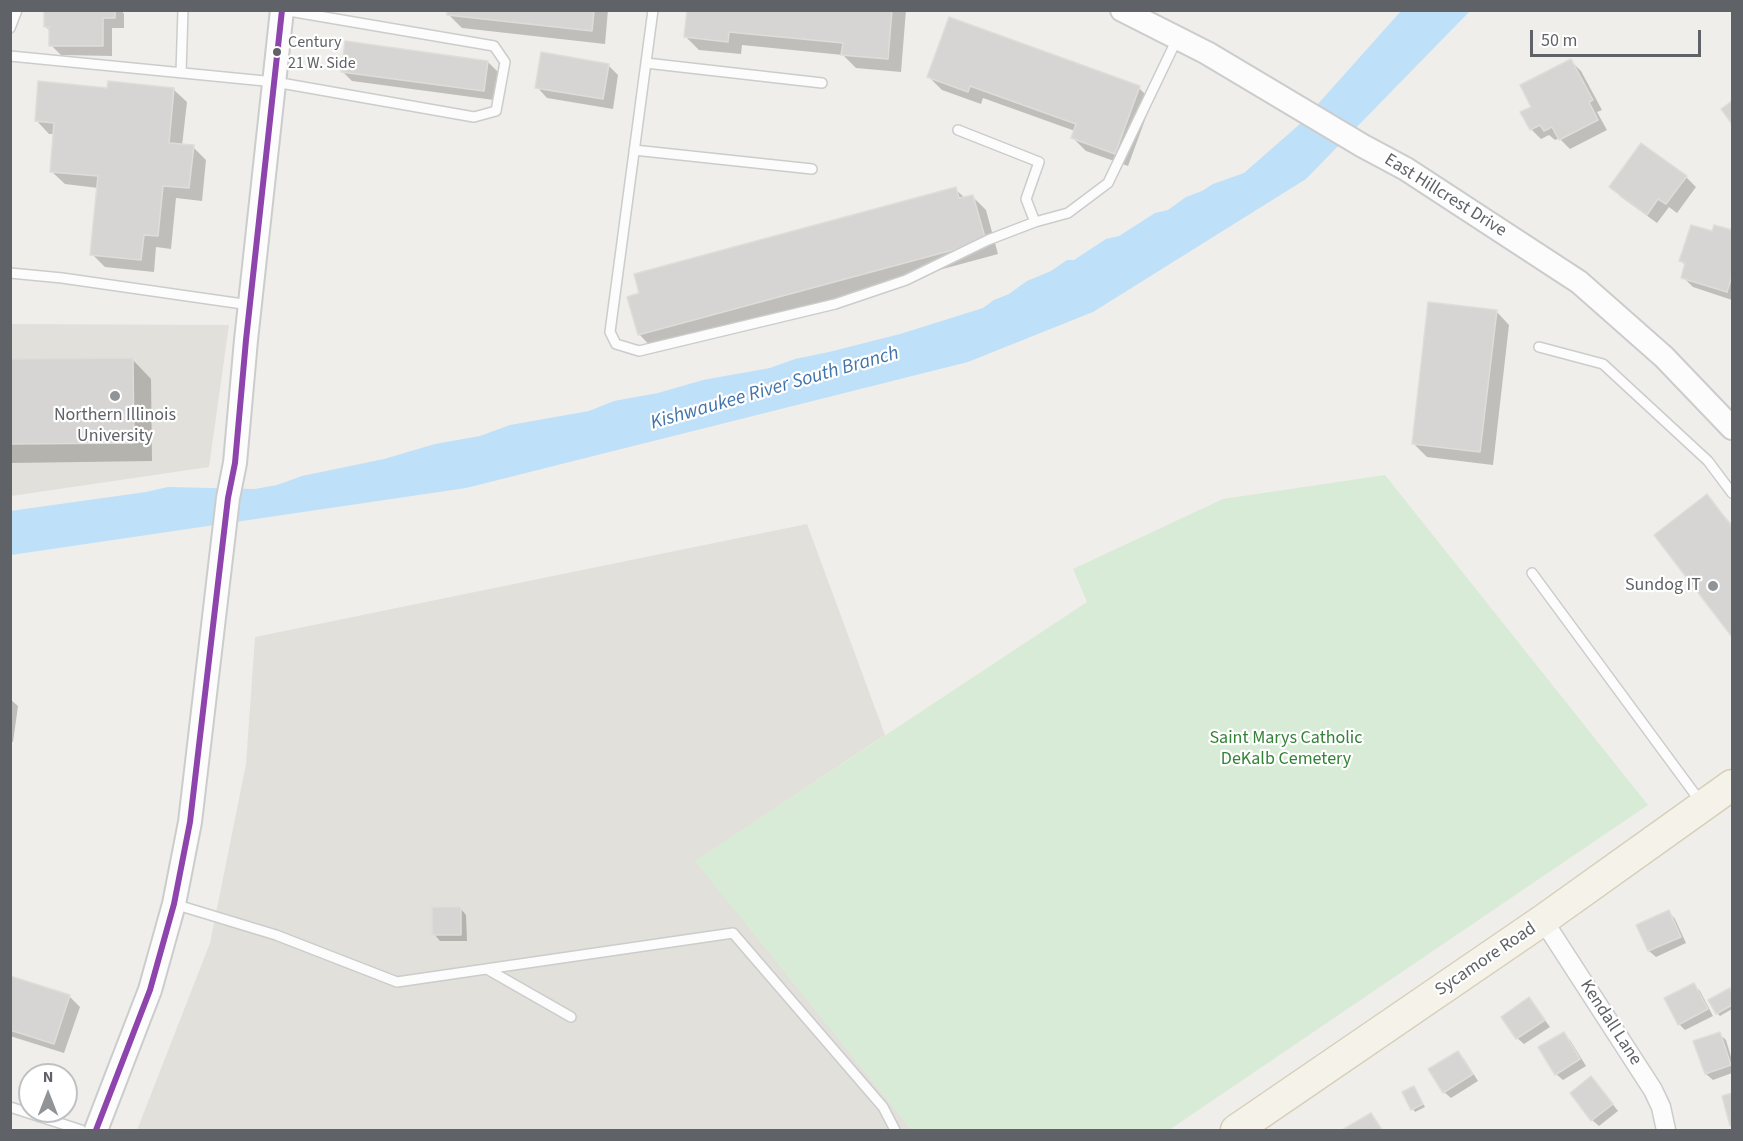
<!DOCTYPE html>
<style>
body{margin:0}
#map{position:relative;width:1743px;height:1141px;overflow:hidden;background:#efeeea;font-family:"Source Sans 3",sans-serif}
canvas{display:block}
.frame{position:absolute;inset:0;border:12px solid #5f6368;pointer-events:none}
.north{position:absolute;left:18px;top:1063px;width:60px;height:60px;box-sizing:border-box;background:#fff;border:2px solid #bfc1c3;border-radius:50%;rotate:0deg;font-size:16px;font-weight:700;line-height:24px;text-align:center;color:#5f6368}
.north::after{content:'';display:block;margin:auto;width:21px;height:27px;background:#919496;clip-path:polygon(50% 0,100% 100%,50% 72%,0 100%)}
.scale{position:absolute;left:1530px;top:30px;width:171px;height:27px;box-sizing:border-box;border:3px solid #5f6368;border-top:0;padding-left:8px;font-size:18px;line-height:21px;white-space:nowrap;color:#5f6368;-webkit-text-stroke:4px #fff;paint-order:stroke}
</style>
<div id="map">
<canvas width="1743" height="1141"></canvas>
<div class="frame"></div>
<div class="north">N</div>
<div class="scale">50 m</div>
</div>
<script>
const c = document.querySelector('canvas').getContext('2d');
c.lineJoin = 'round';
function paint(path, color) { c.fillStyle = color; c.fill(path, 'evenodd'); }
function strokePath(path, color, width, dash) { c.strokeStyle = color; c.lineWidth = width; c.lineCap = dash ? 'butt' : 'round'; c.setLineDash(dash || []); c.stroke(path); }
function write(font, color, halo, rows, align = 'center') {
  c.font = font + ' "Source Sans 3",sans-serif'; c.lineWidth = 4.5; c.setLineDash([]); c.textBaseline = 'middle'; c.strokeStyle = halo; c.fillStyle = color; for (const [text, x, y, turn = 0] of rows) {
    c.save(); c.translate(x, y); c.rotate((+turn || 0) * Math.PI / 180); c.textAlign = isNaN(turn) ? turn : align; if (halo) c.strokeText(text, 0, 0); c.fillText(text, 0, 0); c.restore();
  }
}
paint(new Path2D(`
 M 10,324 L 229,325 L 209,467 L 11,496 Z
 M 807,524 L 885,735 L 696,861 L 912,1130 L 137,1130 L 210,943 L 246,764 L 255,637 Z`), '#e2e0da');
paint(new Path2D(`
 M 1385,475 L 1648,805 L 1169,1130 L 912,1130 L 695,861 L 1087,602 L 1073,569 L 1223,499 Z`), '#d8ebd6');
paint(new Path2D(`
 M 1401,11 L 1470,11 L 1306,179 L 1093,312 L 968,362 L 466,488 L 11,555 L 10,511 L 146,492 L 168,487 L 255,489 L 277,485 L 302,476 L 384,459 L 435,444 L 480,436 L 510,425 L 589,411 L 614,401 L 658,393 L 703,380 L 770,368 L 795,359 L 829,352 L 900,334 L 983,308 L 994,300 L 1009,294 L 1027,281 L 1051,271 L 1067,260 L 1074,260 L 1106,239 L 1119,236 L 1155,213 L 1168,210 L 1186,197 L 1202,191 L 1213,184 L 1244,173 L 1301,123 Z`), '#bfe0f9');
paint(new Path2D(`
 M 45,10 L 121,10 L 124,14 L 124,28 L 112,28 L 112,56 L 61,55 L 51,45 L 51,32 L 45,26 Z
 M 449,10 L 608,10 L 605,44 L 462,28 L 448,14 Z
 M 688,10 L 906,10 L 901,72 L 856,68 L 843,55 L 742,45 L 741,54 L 699,50 L 686,37 Z
 M 1571,61 L 1581,71 L 1602,110 L 1597,112 L 1607,130 L 1570,149 L 1559,138 L 1555,140 L 1549,135 L 1541,139 L 1531,129 L 1533,108 Z
 M 488,62 L 498,72 L 494,100 L 352,81 L 342,71 Z
 M 608,65 L 618,75 L 613,109 L 547,98 L 537,87 Z
 M 929,77 L 1139,88 L 1152,101 L 1128,166 L 1086,151 L 1073,138 L 1075,131 L 983,98 L 981,104 L 942,90 Z
 M 173,89 L 187,102 L 182,146 L 193,147 L 206,160 L 202,201 L 176,198 L 171,249 L 156,247 L 154,272 L 105,267 L 92,254 L 98,188 L 65,184 L 51,171 L 55,134 L 49,134 L 36,120 L 108,90 Z
 M 1686,177 L 1696,187 L 1677,213 L 1669,207 L 1657,223 L 1621,197 L 1611,187 Z
 M 955,189 L 965,198 L 972,196 L 986,210 L 998,254 L 652,348 L 639,334 Z
 M 1715,226 L 1732,232 L 1732,300 L 1693,287 L 1683,277 L 1686,266 L 1681,261 L 1713,233 Z
 M 1496,311 L 1509,325 L 1493,465 L 1427,457 L 1414,444 Z
 M 132,359 L 151,379 L 152,461 L 10,463 L 10,361 Z
 M 1707,496 L 1732,525 L 1732,634 L 1656,536 Z
 M 10,699 L 18,706 L 13,742 L 10,742 Z
 M 460,908 L 466,915 L 467,941 L 440,941 L 434,934 Z
 M 1669,912 L 1675,919 L 1686,943 L 1656,957 L 1649,951 L 1638,926 Z
 M 10,978 L 70,997 L 80,1007 L 64,1053 L 10,1036 Z
 M 1694,985 L 1700,991 L 1713,1016 L 1685,1030 L 1679,1024 Z
 M 1729,990 L 1732,993 L 1732,1009 L 1720,1016 L 1717,1013 Z
 M 1529,999 L 1550,1027 L 1524,1044 L 1517,1038 Z
 M 1563,1034 L 1570,1040 L 1586,1066 L 1563,1080 L 1556,1074 Z
 M 1719,1034 L 1726,1040 L 1732,1060 L 1732,1073 L 1713,1080 L 1706,1074 Z
 M 1458,1053 L 1464,1059 L 1478,1081 L 1451,1098 L 1444,1092 Z
 M 1598,1085 L 1618,1111 L 1599,1126 L 1592,1120 Z
 M 1414,1088 L 1425,1107 L 1415,1112 L 1413,1109 Z
 M 1371,1115 L 1383,1130 L 1345,1130 Z`), '#0003');
const building = new Path2D(`
 M 44,10 L 115,10 L 115,18 L 103,18 L 103,46 L 49,46 L 49,27 L 44,27 Z
 M 447,10 L 594,10 L 592,31 L 447,15 Z
 M 687,10 L 892,10 L 888,59 L 841,55 L 843,43 L 729,32 L 728,42 L 684,37 Z
 M 949,17 L 1140,86 L 1115,154 L 1071,138 L 1076,124 L 970,86 L 968,92 L 927,77 Z
 M 345,41 L 488,61 L 484,91 L 341,72 Z
 M 541,52 L 609,64 L 603,99 L 535,88 Z
 M 1571,59 L 1593,100 L 1589,102 L 1598,120 L 1559,140 L 1552,127 L 1544,131 L 1540,125 L 1530,130 L 1520,112 L 1531,107 L 1520,85 Z
 M 38,81 L 107,88 L 108,81 L 174,88 L 169,143 L 194,145 L 189,188 L 163,186 L 158,236 L 144,235 L 141,260 L 90,255 L 98,176 L 50,172 L 54,123 L 35,121 Z
 M 1732,101 L 1732,124 L 1721,109 Z
 M 1641,143 L 1687,176 L 1666,204 L 1658,199 L 1647,215 L 1609,187 Z
 M 956,187 L 959,198 L 973,195 L 986,241 L 638,335 L 627,297 L 639,293 L 634,274 Z
 M 1691,225 L 1712,231 L 1714,225 L 1732,230 L 1732,276 L 1727,292 L 1681,278 L 1685,263 L 1679,261 Z
 M 1428,302 L 1497,310 L 1480,452 L 1412,444 Z
 M 133,358 L 134,443 L 10,444 L 10,359 Z
 M 1707,494 L 1732,527 L 1732,637 L 1654,535 Z
 M 432,907 L 461,907 L 461,935 L 432,935 Z
 M 1669,910 L 1681,937 L 1648,951 L 1636,925 Z
 M 10,976 L 70,995 L 54,1044 L 10,1030 Z
 M 1694,983 L 1708,1009 L 1678,1025 L 1664,998 Z
 M 1730,988 L 1732,994 L 1732,1005 L 1716,1014 L 1708,1000 Z
 M 1529,997 L 1545,1020 L 1516,1039 L 1501,1017 Z
 M 1564,1032 L 1580,1059 L 1555,1075 L 1538,1047 Z
 M 1720,1032 L 1731,1065 L 1705,1074 L 1693,1041 Z
 M 1458,1051 L 1473,1074 L 1443,1093 L 1428,1069 Z
 M 1591,1076 L 1613,1104 L 1591,1121 L 1570,1093 Z
 M 1414,1086 L 1423,1104 L 1411,1110 L 1402,1092 Z
 M 1732,1093 L 1732,1125 L 1730,1126 L 1722,1096 Z
 M 1371,1113 L 1382,1130 L 1342,1130 Z`);
paint(building, '#d6d5d3');
strokePath(building, '#deddd9', 1.5);
const service = new Path2D(`
 M 653,10 L 610,332 L 616,344 L 639,351 L 835,304 L 906,280 L 988,240 L 1035,222 L 1068,213 L 1108,183 L 1177,39
 M 10,28 L 17,10
 M 10,56 L 275,82 L 474,117 L 496,111 L 505,62 L 494,46 L 283,10
 M 646,63 L 822,83
 M 181,73 L 183,10
 M 958,130 L 1039,162 L 1026,199 L 1035,222
 M 634,150 L 812,169
 M 10,273 L 62,278 L 250,305
 M 1539,347 L 1603,364 L 1708,461 L 1732,493
 M 1532,573 L 1700,801
 M 174,904 L 276,935 L 397,982 L 733,933 L 883,1107 L 895,1130
 M 487,969 L 571,1017
 M 10,1107 L 81,1130`);
const minor = new Path2D(`
 M 1543,920 L 1653,1090 L 1661,1107 L 1666,1130`);
const tertiary = new Path2D(`
 M 1122,10 L 1207,53 L 1363,146 L 1406,169 L 1579,282 L 1664,357 L 1732,428
 M 96,1130 L 150,990 L 174,904 L 190,822 L 228,498 L 235,463 L 246,340 L 282,10`);
const primary = new Path2D(`
 M 1236,1130 L 1543,920 L 1732,785`);
strokePath(service, '#cbcccc', 12);
strokePath(minor, '#cbcccc', 21);
strokePath(tertiary, '#cbcccc', 26);
strokePath(primary, '#d7ceb8', 33);
strokePath(service, '#fdfcfc', 9);
strokePath(minor, '#fdfcfc', 18);
strokePath(tertiary, '#fdfcfc', 22);
strokePath(primary, '#f4f2e9', 30);
strokePath(new Path2D(`
 M 96,1130 L 150,990 L 174,904 L 190,822 L 228,498 L 235,463 L 246,340 L 282,10`), '#8e44ad', 6);
for (const [x, y, r, color] of [
 [277,52,5,"#5f6368"],
 [115,396,6,"#919496"],
 [1713,586,6,"#919496"]
]) { const dot = new Path2D(); dot.arc(x, y, r, 0, 2 * Math.PI); c.fillStyle = color; c.fill(dot); strokePath(dot, '#fff', 2); }
write('16px', '#5f6368', '#fff', [
 ["Century",288,43],
 ["21 W. Side",288,64]
], 'left');
write('18px', '#5f6368', '#fff', [
 ["East Hillcrest Drive",1445,196,32],
 ["Sycamore Road",1486,960,-34],
 ["Kendall Lane",1610,1023,57]
]);
write('18px', '#5f6368', '#fff', [
 ["Northern Illinois",115,416],
 ["University",115,437],
 ["Sundog IT",1701,586,"right"]
]);
write('18px', '#348238', '#fff', [
 ["Saint Marys Catholic",1286,739],
 ["DeKalb Cemetery",1286,760]
]);
write('italic 20px', '#4174aa', '#fff', [
 ["Kishwaukee River South Branch",775,389,-16]
]);
</script>
